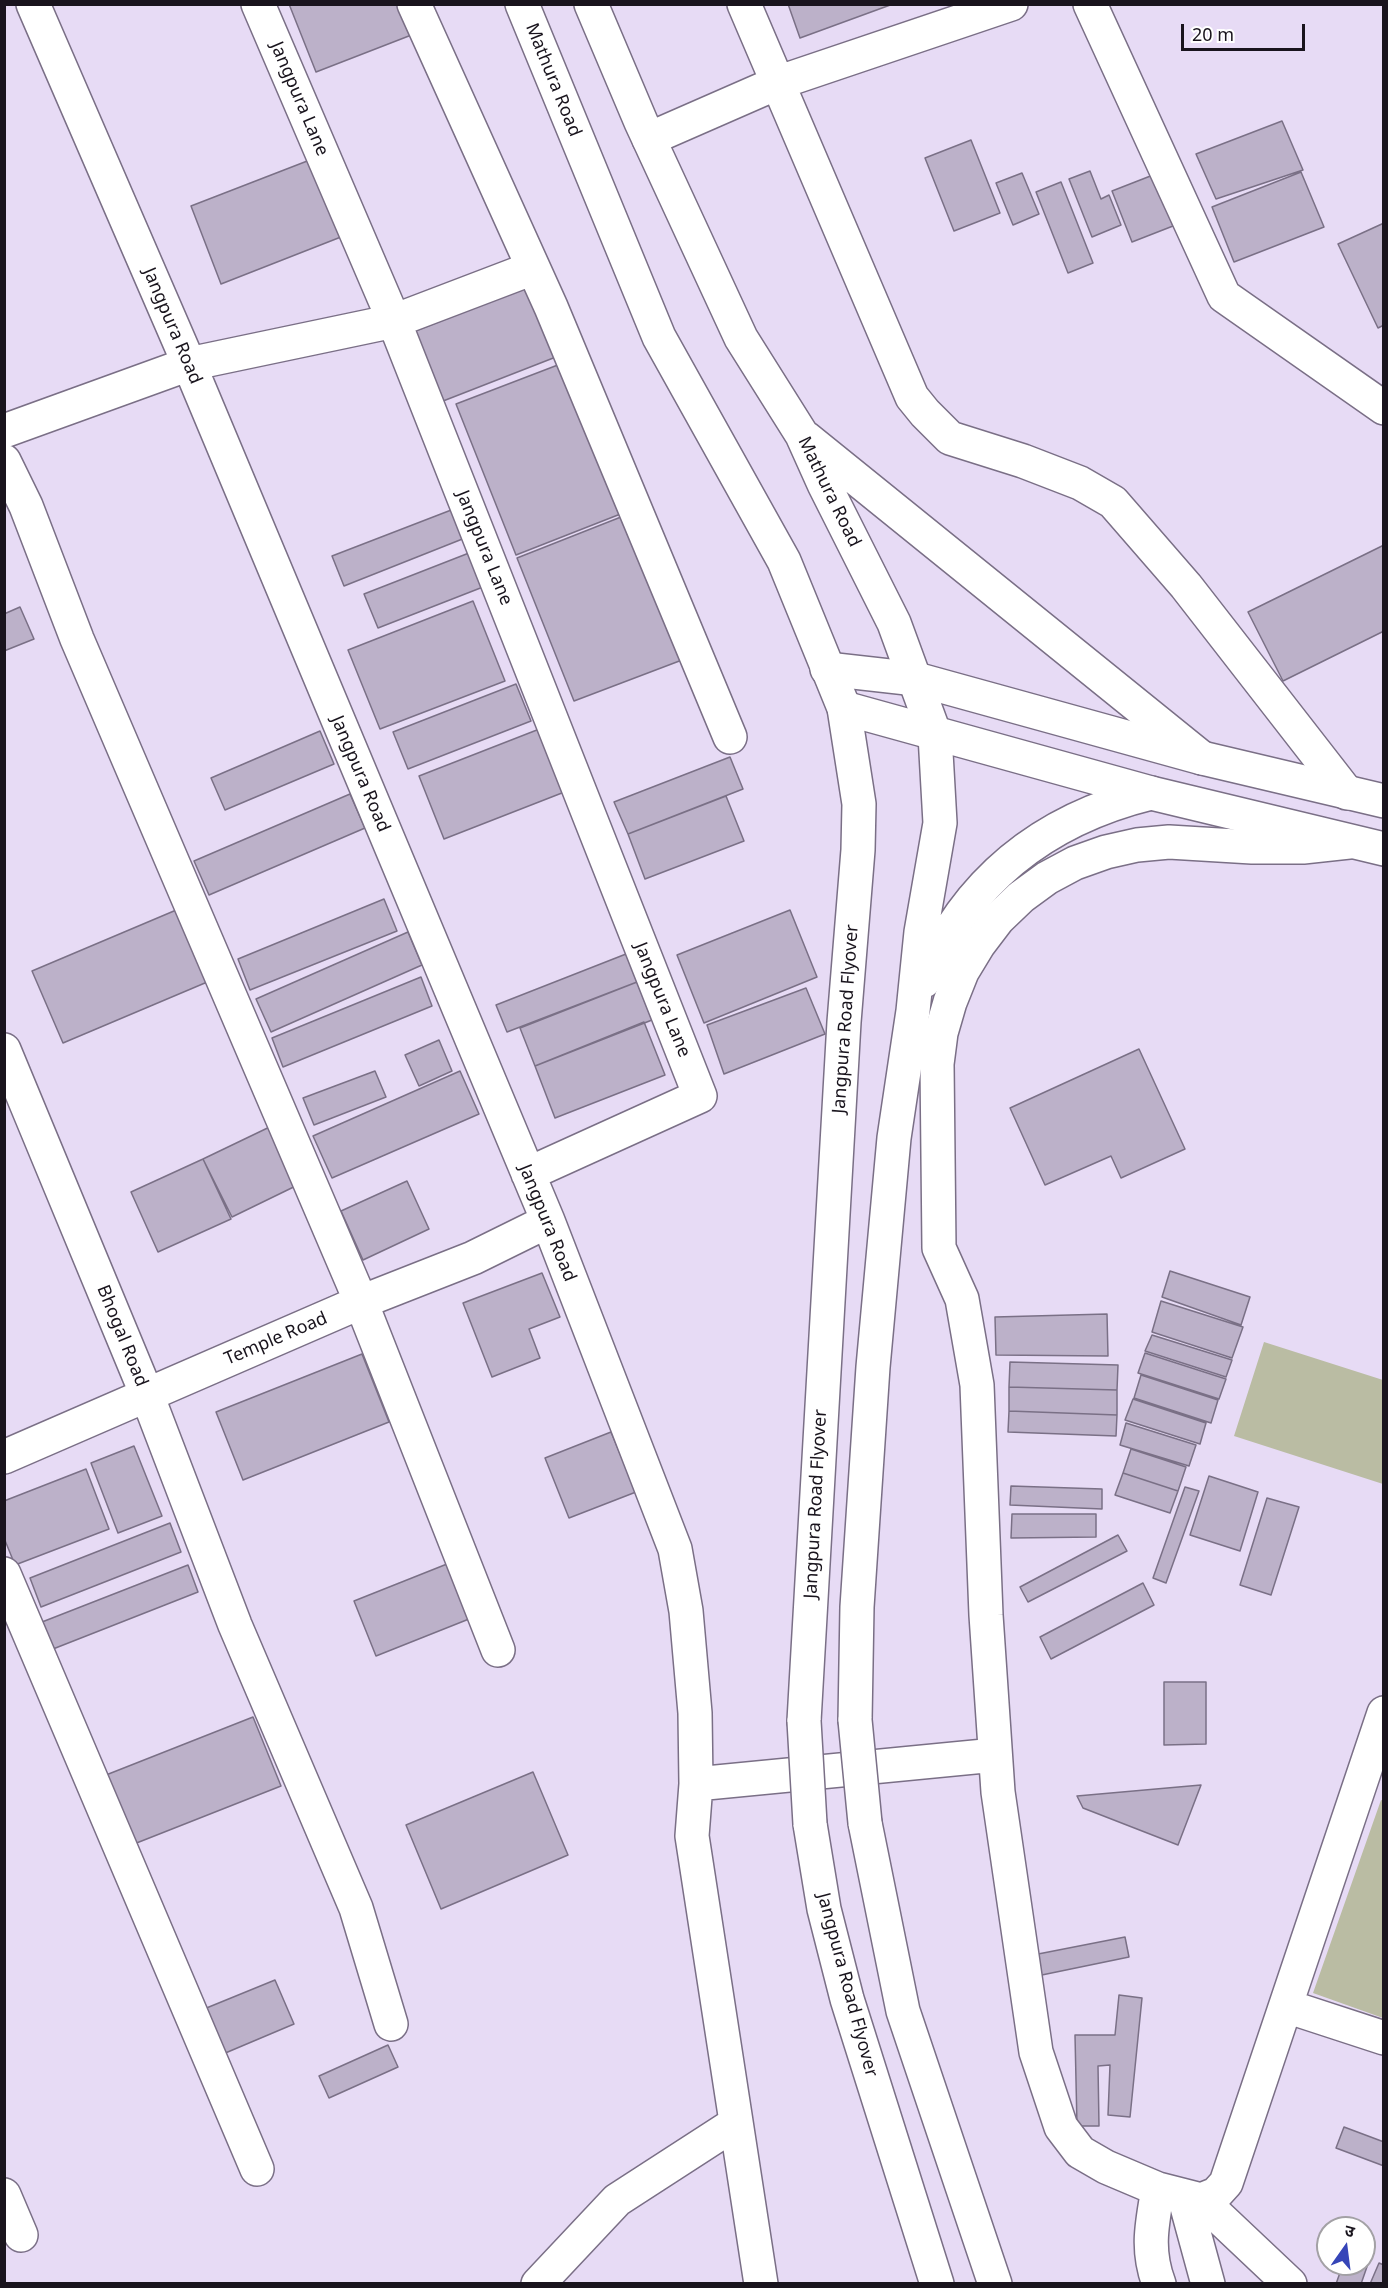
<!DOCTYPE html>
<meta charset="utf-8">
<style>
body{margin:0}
#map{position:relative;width:1388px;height:2288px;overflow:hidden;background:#e7dbf5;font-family:"Noto Sans","Noto Sans Devanagari",sans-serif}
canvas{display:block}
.frame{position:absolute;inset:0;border:6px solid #19141d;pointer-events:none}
.north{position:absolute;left:1316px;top:2216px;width:60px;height:60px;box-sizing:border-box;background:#fff;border:2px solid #a3a1a5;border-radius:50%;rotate:14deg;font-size:16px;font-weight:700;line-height:24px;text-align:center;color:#19141d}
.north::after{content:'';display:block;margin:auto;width:21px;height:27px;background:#3645b8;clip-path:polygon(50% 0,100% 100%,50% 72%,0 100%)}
.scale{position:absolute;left:1181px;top:24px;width:124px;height:27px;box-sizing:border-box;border:3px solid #19141d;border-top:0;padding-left:8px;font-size:18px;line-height:21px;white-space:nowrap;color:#19141d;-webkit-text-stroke:4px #fff;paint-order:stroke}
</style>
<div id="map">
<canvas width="1388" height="2288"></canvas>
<div class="frame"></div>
<div class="north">उ</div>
<div class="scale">20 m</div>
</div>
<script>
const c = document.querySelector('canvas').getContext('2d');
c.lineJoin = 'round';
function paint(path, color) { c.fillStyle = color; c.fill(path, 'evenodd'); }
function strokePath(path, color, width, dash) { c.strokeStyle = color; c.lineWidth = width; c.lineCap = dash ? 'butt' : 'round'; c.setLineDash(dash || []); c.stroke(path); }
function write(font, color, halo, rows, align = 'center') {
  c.font = font + ' "Noto Sans",sans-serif'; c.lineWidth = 4.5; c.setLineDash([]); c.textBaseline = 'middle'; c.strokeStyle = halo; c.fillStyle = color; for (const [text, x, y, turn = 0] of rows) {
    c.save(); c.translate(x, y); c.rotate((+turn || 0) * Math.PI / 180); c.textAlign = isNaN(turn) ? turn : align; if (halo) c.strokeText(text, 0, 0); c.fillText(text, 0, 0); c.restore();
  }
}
paint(new Path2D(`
 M 1264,1342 L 1383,1380 L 1383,1484 L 1234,1436 Z
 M 1381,1800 L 1384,1801 L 1383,2018 L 1313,1993 Z`), '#babca3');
const building = new Path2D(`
 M 289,4 L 403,4 L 414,34 L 316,72 Z
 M 788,4 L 893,4 L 800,38 Z
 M 1282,121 L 1303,170 L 1216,199 L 1196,154 Z
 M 971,140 L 1000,213 L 954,231 L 925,158 Z
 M 315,158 L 346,235 L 221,284 L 191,206 Z
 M 1090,171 L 1101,199 L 1109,195 L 1121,225 L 1092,237 L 1069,179 Z
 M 1301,172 L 1324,227 L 1234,262 L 1212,207 Z
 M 1022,173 L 1039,214 L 1013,225 L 996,183 Z
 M 1153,175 L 1173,226 L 1132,242 L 1112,191 Z
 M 1061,182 L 1093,263 L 1068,273 L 1036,192 Z
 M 1384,223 L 1384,325 L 1378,328 L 1338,244 Z
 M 533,285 L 561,355 L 438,403 L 410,333 Z
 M 563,363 L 623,513 L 516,555 L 456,404 Z
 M 459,507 L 470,536 L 344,586 L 332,556 Z
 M 626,515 L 682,660 L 574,701 L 517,558 Z
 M 1384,545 L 1384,631 L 1283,681 L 1248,612 Z
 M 469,553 L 483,587 L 378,628 L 364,594 Z
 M 473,601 L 505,681 L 380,729 L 348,650 Z
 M 20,607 L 34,639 L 4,651 L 4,614 Z
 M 516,684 L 531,721 L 408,769 L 393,732 Z
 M 542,728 L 567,791 L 444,839 L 419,776 Z
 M 320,731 L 334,764 L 225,810 L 211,778 Z
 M 730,757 L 743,789 L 628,834 L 614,802 Z
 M 350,794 L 365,828 L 209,895 L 194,861 Z
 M 726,796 L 744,841 L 645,879 L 628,834 Z
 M 384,899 L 397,931 L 250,990 L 238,959 Z
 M 181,908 L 212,980 L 63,1043 L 32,971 Z
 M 790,910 L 817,977 L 704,1023 L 677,955 Z
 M 408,932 L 422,965 L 271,1032 L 256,999 Z
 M 626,954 L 637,982 L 507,1032 L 496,1005 Z
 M 421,977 L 432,1006 L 283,1067 L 272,1038 Z
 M 637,982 L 652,1020 L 535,1066 L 520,1028 Z
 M 806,988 L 825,1034 L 724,1074 L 707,1025 Z
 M 644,1022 L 665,1075 L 555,1118 L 535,1066 Z
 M 439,1040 L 452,1071 L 419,1086 L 405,1055 Z
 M 1139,1049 L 1185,1149 L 1121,1178 L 1111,1156 L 1045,1185 L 1010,1108 Z
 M 375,1071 L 386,1097 L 314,1125 L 303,1098 Z
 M 460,1071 L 479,1114 L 332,1178 L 313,1136 Z
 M 280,1122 L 308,1180 L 232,1217 L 203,1159 Z
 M 203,1159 L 231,1219 L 158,1252 L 131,1192 Z
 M 407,1181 L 429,1229 L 363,1260 L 341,1211 Z
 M 1170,1271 L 1250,1297 L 1241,1325 L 1162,1297 Z
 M 542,1273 L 560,1317 L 529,1329 L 540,1358 L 492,1377 L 463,1303 Z
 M 1161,1301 L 1243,1327 L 1232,1358 L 1152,1332 Z
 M 1107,1314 L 1108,1356 L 996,1355 L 995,1317 Z
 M 1152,1335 L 1232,1360 L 1226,1377 L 1145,1351 Z
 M 1145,1353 L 1226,1379 L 1219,1399 L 1138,1373 Z
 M 362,1354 L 389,1422 L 243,1480 L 216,1412 Z
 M 1010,1362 L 1118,1365 L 1117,1390 L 1009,1387 Z
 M 1141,1375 L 1218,1400 L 1211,1423 L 1134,1398 Z
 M 1009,1387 L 1117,1390 L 1117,1415 L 1009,1411 Z
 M 1133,1399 L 1206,1423 L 1200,1444 L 1125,1420 Z
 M 1009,1411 L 1117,1415 L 1116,1436 L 1008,1432 Z
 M 1126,1423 L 1196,1445 L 1189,1466 L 1120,1445 Z
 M 611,1432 L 636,1492 L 569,1518 L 545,1458 Z
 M 134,1446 L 162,1516 L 118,1533 L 91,1463 Z
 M 1131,1449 L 1186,1467 L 1178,1491 L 1123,1473 Z
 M 86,1469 L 109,1529 L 15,1565 L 4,1538 L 4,1501 Z
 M 1123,1473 L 1178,1491 L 1170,1513 L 1115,1495 Z
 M 1209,1476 L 1258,1492 L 1240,1551 L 1190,1535 Z
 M 1011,1486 L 1102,1489 L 1102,1509 L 1010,1505 Z
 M 1185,1487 L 1199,1491 L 1166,1583 L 1153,1578 Z
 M 1267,1498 L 1299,1507 L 1271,1595 L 1240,1585 Z
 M 1012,1514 L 1096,1514 L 1096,1537 L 1011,1538 Z
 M 170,1523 L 181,1552 L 41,1607 L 30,1578 Z
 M 1118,1535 L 1127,1551 L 1028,1602 L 1020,1587 Z
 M 447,1564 L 469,1619 L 376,1656 L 354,1601 Z
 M 188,1565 L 198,1592 L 53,1649 L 42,1622 Z
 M 1143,1583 L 1154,1605 L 1051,1659 L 1040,1637 Z
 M 1164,1682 L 1206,1682 L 1206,1744 L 1164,1745 Z
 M 253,1717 L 281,1786 L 134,1844 L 106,1775 Z
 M 533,1772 L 568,1855 L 441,1909 L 406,1825 Z
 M 1201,1785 L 1178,1845 L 1083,1808 L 1077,1796 Z
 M 1125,1937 L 1129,1957 L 1037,1976 L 1033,1955 Z
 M 275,1980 L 294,2024 L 223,2054 L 204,2009 Z
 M 1119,1995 L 1142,1998 L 1130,2117 L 1108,2115 L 1110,2065 L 1098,2066 L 1099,2126 L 1077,2126 L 1075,2035 L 1115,2035 Z
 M 388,2045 L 398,2067 L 329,2098 L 319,2076 Z
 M 1344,2127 L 1384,2142 L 1384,2166 L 1336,2148 Z
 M 1364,2256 L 1370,2258 L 1361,2284 L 1336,2284 L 1343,2264 L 1364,2264 Z
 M 1379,2263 L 1384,2265 L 1384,2284 L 1370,2284 Z`);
paint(building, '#bcb1c9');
strokePath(building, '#7a7086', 1.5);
const minor = new Path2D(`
 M 33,4 L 189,364 L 548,1221 L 675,1549 L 686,1611 L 695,1713 L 696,1784 L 692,1836 L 761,2284
 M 258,4 L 394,321 L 700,1096 L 528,1174
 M 414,4 L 551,307 L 730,737
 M 744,4 L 912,397 L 925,413 L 950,438 L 1023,461 L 1080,483 L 1113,502 L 1186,586 L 1347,793
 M 1090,4 L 1224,296 L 1384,408
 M 649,139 L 777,83 L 1011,4
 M 4,431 L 189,364 L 394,321 L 533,268
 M 4,461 L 26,506 L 77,639 L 361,1302 L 498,1650
 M 4,1050 L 147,1395 L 235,1625 L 356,1908 L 391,2024
 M 4,1457 L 361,1302 L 473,1258 L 548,1221
 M 4,1574 L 257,2169
 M 696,1784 L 995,1755
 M 1286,2006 L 1384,2038
 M 1158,2189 C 1152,2224 1146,2250 1159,2284
 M 4,2195 L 21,2235
 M 1184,2196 L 1208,2284
 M 1201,2200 L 1216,2194 L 1226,2183 L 1384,1713
 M 538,2284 L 617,2200 L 736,2123
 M 1290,2284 L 1201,2200 L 1158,2189 L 1106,2167 L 1080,2152 L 1061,2127 L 1036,2052 L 998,1792 L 986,1615 L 977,1385 L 962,1299 L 939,1248 L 937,1064 L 941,1033 L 950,1002 L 962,972 L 979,944 L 998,919 L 1021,897 L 1047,878 L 1075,863 L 1106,852 L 1137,845 L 1169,842 L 1252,847 L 1303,847 L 1349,842`);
const tertiary = new Path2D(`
 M 827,669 L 916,679 L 1202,758 L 1384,801
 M 844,708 L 1151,793 L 1384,849`);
const primary = new Path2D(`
 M 522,4 L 659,337 L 784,561 L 844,708 L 859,804 L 858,850 L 844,1022 L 804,1721
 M 591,4 L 641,122 L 741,338 L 802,435 L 824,484 L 894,623 L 935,735 L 940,823 L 921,932 L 913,1011 L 894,1138 L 873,1367 L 857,1607 L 855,1720
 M 806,438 L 1202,758
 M 924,981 C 967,879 1045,819 1151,793
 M 865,1823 L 903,2011 L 995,2284
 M 810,1824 L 824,1909 L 847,1999 L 937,2284`);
strokePath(minor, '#7a6f86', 36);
strokePath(tertiary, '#7a6f86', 36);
strokePath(primary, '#7a6f86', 36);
strokePath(minor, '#fff', 33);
strokePath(tertiary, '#fff', 33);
strokePath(primary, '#fff', 33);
const primaryBridge = new Path2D(`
 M 855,1720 L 865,1823
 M 804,1721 L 810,1824`);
strokePath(primaryBridge, '#7a6f86', 36, []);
strokePath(primaryBridge, '#fff', 33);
write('18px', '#19141d', '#fff', [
 ["Mathura Road",553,80,68],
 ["Jangpura Lane",299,99,67],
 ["Jangpura Road",172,326,67],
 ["Mathura Road",829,492,64],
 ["Jangpura Lane",484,548,68],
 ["Jangpura Road",360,774,67],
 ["Jangpura Lane",662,1000,68],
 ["Jangpura Road Flyover",846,1019,-86],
 ["Jangpura Road",547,1223,68],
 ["Bhogal Road",122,1336,68],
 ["Temple Road",276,1339,-23],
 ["Jangpura Road Flyover",816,1504,-87],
 ["Jangpura Road Flyover",847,1985,75]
]);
</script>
